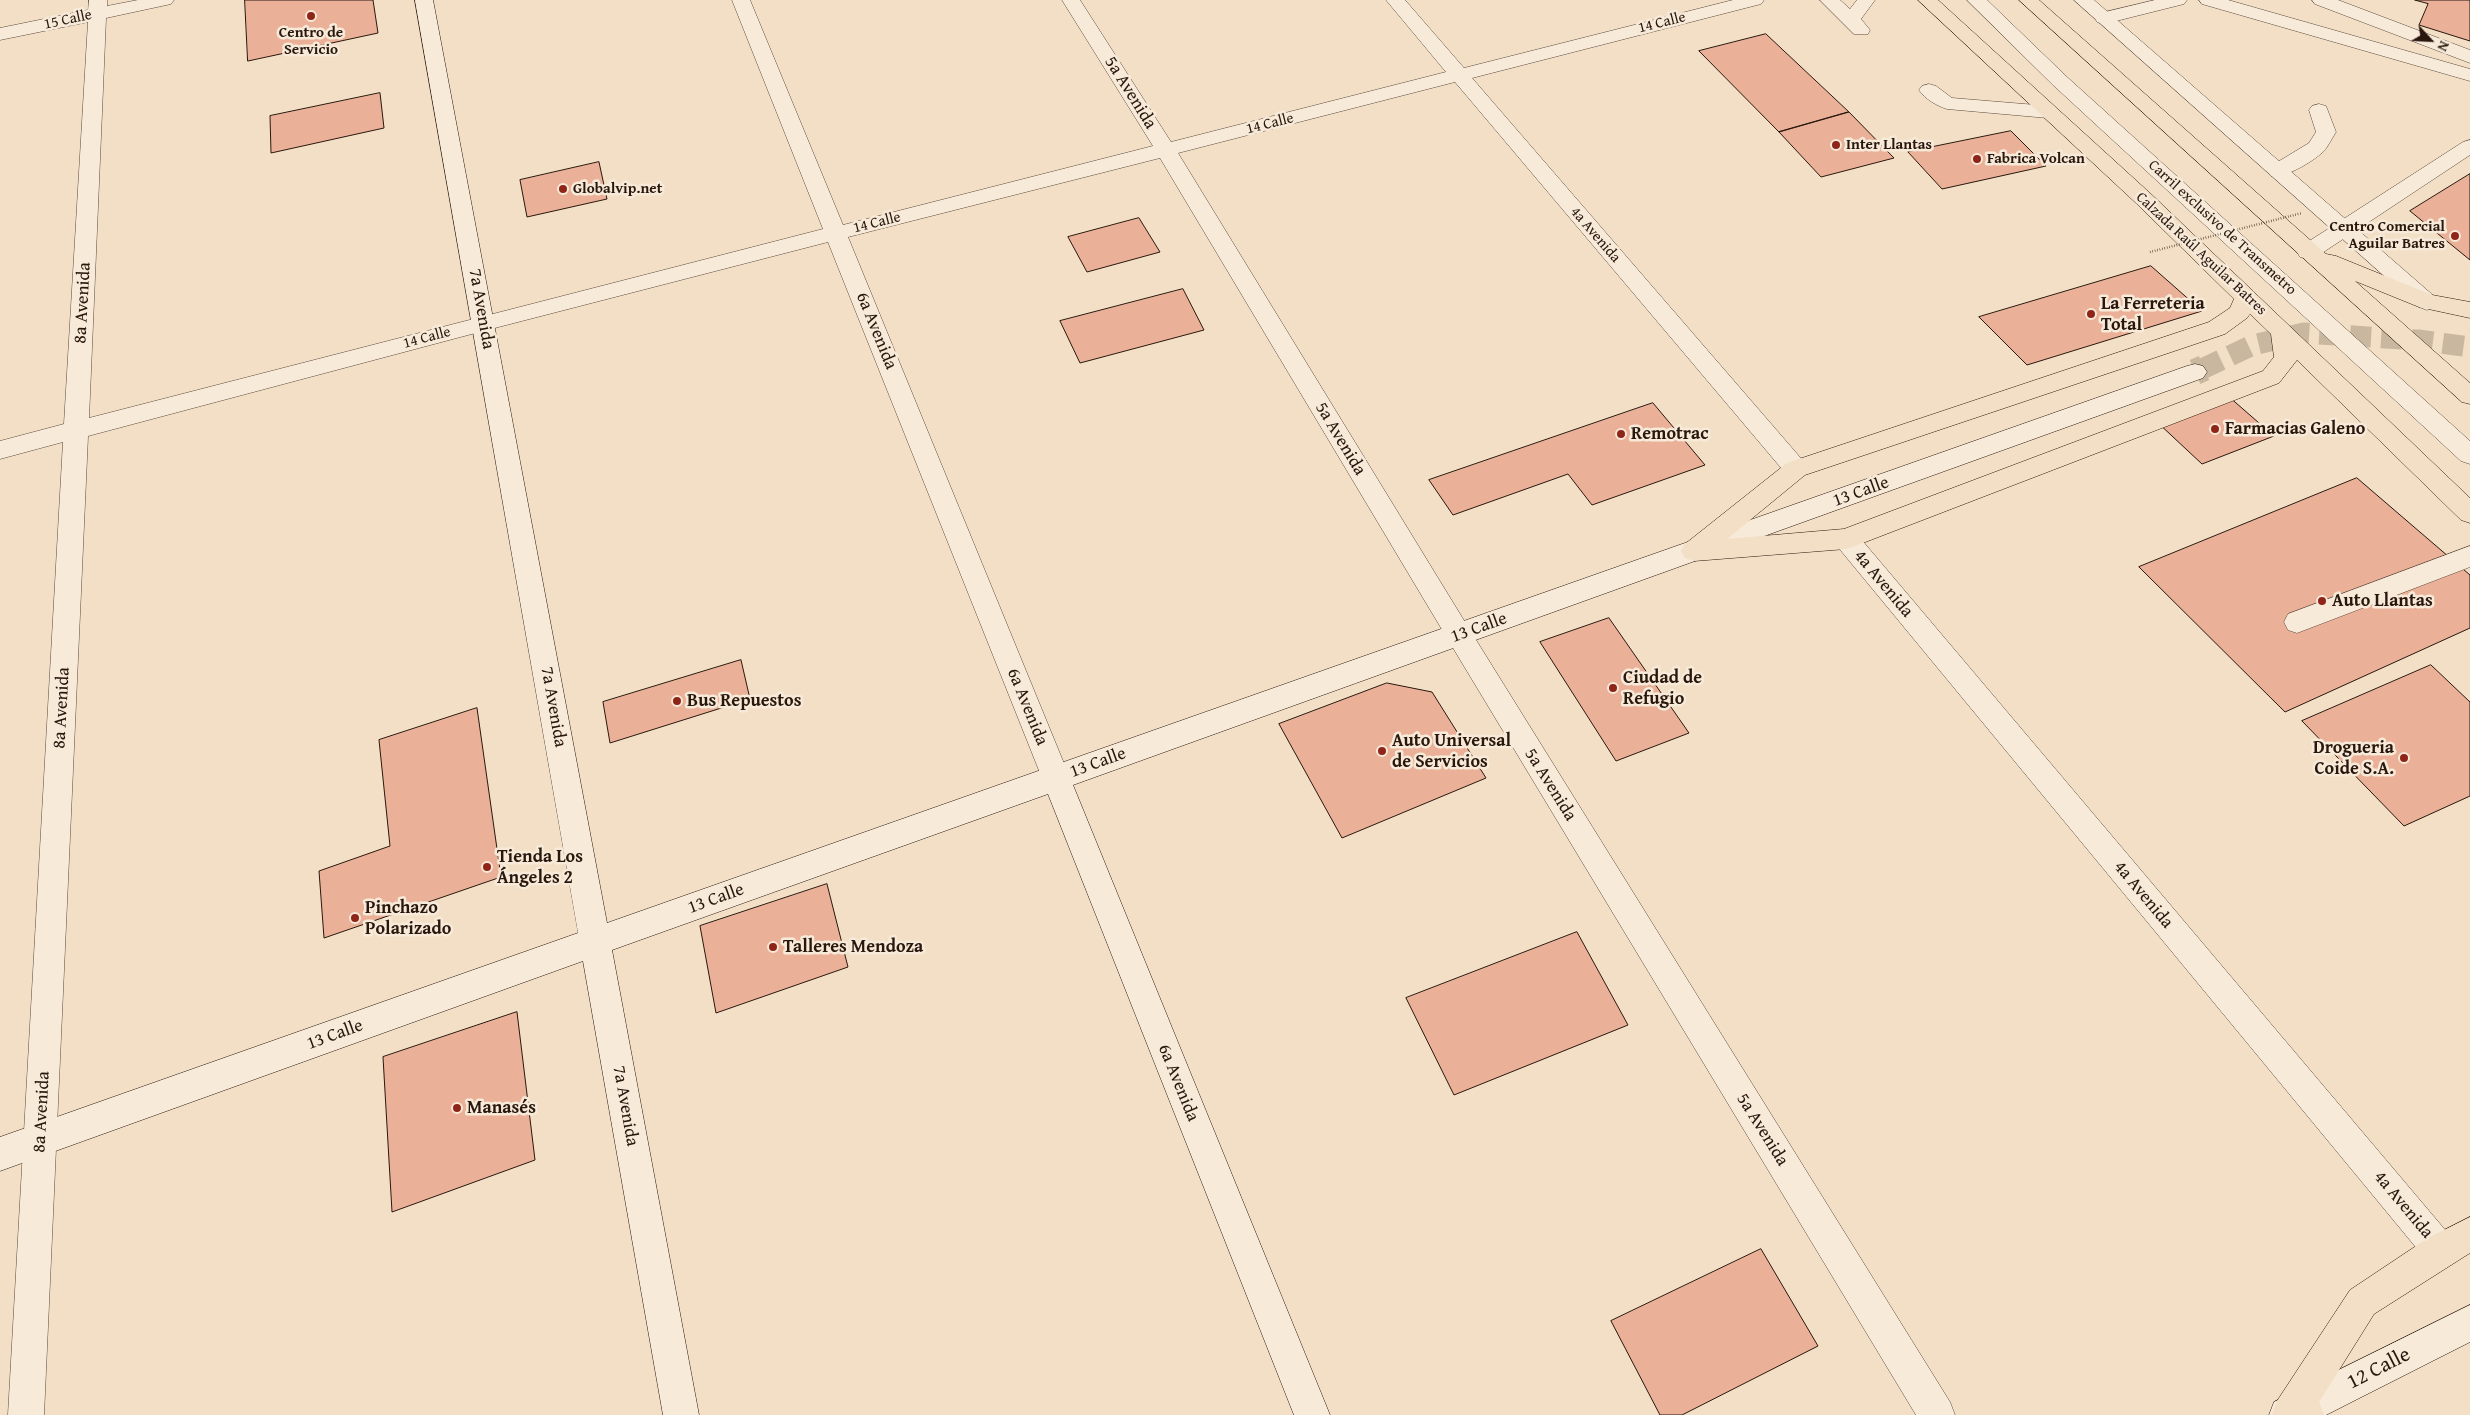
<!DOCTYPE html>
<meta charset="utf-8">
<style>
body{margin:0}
#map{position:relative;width:2470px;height:1415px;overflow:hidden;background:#f2dfc5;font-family:"Gentium Book Plus",serif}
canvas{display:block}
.north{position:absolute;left:2405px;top:15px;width:50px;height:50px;-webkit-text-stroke:4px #f7ead9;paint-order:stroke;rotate:115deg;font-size:14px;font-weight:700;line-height:20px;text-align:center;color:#29170e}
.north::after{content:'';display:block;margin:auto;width:18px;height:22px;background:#29170e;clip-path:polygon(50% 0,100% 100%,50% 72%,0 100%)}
</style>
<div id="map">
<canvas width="2470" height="1415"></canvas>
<div class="north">N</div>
</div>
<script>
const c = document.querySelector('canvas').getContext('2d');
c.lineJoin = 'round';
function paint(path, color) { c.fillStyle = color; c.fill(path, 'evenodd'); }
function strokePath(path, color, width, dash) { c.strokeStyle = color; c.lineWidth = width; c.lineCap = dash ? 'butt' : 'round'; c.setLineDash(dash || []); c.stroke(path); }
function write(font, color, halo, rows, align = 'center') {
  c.font = font + ' "Gentium Book Plus",serif'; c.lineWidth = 5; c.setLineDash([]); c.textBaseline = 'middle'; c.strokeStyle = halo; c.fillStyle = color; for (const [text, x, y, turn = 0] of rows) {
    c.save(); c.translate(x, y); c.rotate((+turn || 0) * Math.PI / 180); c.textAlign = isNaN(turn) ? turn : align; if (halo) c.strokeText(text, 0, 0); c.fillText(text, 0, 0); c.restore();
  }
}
const building = new Path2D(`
 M 245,0 L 373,0 L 378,33 L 248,61 Z
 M 2415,0 L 2470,0 L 2470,41 L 2419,25 L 2428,4 Z
 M 1766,34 L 1783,50 L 1849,112 L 1779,132 L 1699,51 Z
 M 380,93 L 384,128 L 271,153 L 270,116 Z
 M 1849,112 L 1894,158 L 1821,177 L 1779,132 Z
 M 2011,131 L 2046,166 L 1942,189 L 1908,152 Z
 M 599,162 L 607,199 L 527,217 L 520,180 Z
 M 2470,174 L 2470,260 L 2410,211 Z
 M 1139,218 L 1160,252 L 1087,272 L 1068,237 Z
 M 2151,266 L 2202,311 L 2027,365 L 1979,317 Z
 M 1183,289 L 1204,330 L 1080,363 L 1060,321 Z
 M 2228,396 L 2274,436 L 2202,464 L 2157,422 Z
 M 1653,403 L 1705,465 L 1592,505 L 1568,474 L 1453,515 L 1429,480 Z
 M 2357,478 L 2470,575 L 2470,628 L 2285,712 L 2139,567 Z
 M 1609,618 L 1689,733 L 1616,761 L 1540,642 Z
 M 741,660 L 750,699 L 610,743 L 603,702 Z
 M 2431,665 L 2470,702 L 2470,796 L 2404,826 L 2302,721 Z
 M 1387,683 L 1432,692 L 1486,778 L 1342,838 L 1279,724 Z
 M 477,708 L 501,877 L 324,938 L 319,871 L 390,846 L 379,740 Z
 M 827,884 L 848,967 L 716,1013 L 700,926 Z
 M 1577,932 L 1628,1025 L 1454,1095 L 1406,998 Z
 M 517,1012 L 535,1160 L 392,1212 L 383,1057 Z
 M 1761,1249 L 1818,1346 L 1682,1415 L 1660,1415 L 1611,1321 Z`);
paint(building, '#eab198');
strokePath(building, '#29170e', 1);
strokePath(new Path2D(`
 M 2202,369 L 2253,345 L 2304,333 L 2418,340 L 2470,347`), '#cab7a0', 21, [21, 10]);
strokePath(new Path2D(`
 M 2195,372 L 2204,368`), '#cab7a0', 26, [26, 13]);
const lane = new Path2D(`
 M 1820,0 L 1840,0 L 1850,9 L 1857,0 L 1875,0 L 1861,19 L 1870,30 L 1868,34 L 1854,34 Z
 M 1967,0 L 1987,0 L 2067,77 L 2470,441 L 2470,464 L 2461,461 L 2053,85 Z
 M 2155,0 L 2187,0 L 2184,4 L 2104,24 L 2097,22 L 2095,18 L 2097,14 Z
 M 2199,0 L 2228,0 L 2470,69 L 2470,81 L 2202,4 Z
 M 2312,0 L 2338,0 L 2470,50 L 2470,63 L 2315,4 Z
 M 1929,84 L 1936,86 L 1952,98 L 2048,106 L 2055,108 L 2058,112 L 2055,116 L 2048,118 L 1947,109 C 1937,106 1925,99 1919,90 L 1922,86 Z
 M 2319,104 L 2326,106 L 2336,132 C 2332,138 2328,147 2323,152 C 2312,162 2284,179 2271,176 L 2268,171 L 2271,166 L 2309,143 L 2316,132 L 2309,110 L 2312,106 Z
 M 2470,140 L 2470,155 L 2316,257 L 2308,259 L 2300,257 L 2297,252 L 2300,247 L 2463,142 Z
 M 2470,546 L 2470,567 L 2297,633 L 2288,630 L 2284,622 L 2288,614 Z`);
const street = new Path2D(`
 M 89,0 L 107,0 L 107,6 L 138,0 L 174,0 L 171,4 L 106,18 L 89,418 L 823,229 L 732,0 L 750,0 L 843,225 L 1153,146 L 1062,0 L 1080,0 L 1171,142 L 1446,72 L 1386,0 L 1405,0 L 1464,68 L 1733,0 L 1764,0 L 1761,4 L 1472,78 L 1805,463 L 1808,469 L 1805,475 L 1796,478 L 1787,475 L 1455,82 L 1178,153 L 1468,627 L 1950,1402 L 1955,1415 L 1916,1415 L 1450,643 L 1160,158 L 848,237 L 1070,778 L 1066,787 L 1056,790 L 1046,787 L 1042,778 L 828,242 L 483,331 L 88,436 L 44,1415 L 8,1415 L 63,442 L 0,459 L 0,441 L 64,424 L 88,22 L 0,40 L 0,28 L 88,10 Z
 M 2074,0 L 2094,0 L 2435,297 L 2438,302 L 2435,307 L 2427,310 L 2419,307 Z
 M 1846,529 L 1855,532 L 2452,1238 L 2457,1250 L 2452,1262 L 2440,1267 L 2428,1262 L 1837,546 L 1833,539 L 1837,532 Z`);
const secondary = new Path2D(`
 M 415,0 L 433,0 L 607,923 L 2187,366 L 2195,364 L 2203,366 L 2207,372 L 2203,378 L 1073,785 L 1330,1415 L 1294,1415 L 1048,794 L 612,950 L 699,1415 L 663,1415 L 583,961 L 0,1171 L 0,1137 L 578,933 Z
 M 2470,1305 L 2470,1342 L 2326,1415 L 2269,1415 L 2274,1402 Z`);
const highway = new Path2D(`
 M 1918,0 L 1938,0 L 2151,194 L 2470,498 L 2470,523 L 2461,520 L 2297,360 L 2279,383 L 1855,546 L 1846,549 L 1694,561 L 1685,558 L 1681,551 L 1685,544 L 1787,463 L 2209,322 L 2230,308 L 2234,299 L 2137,204 ZM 2250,314 L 2271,334 L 2274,357 L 2263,371 L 1844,529 L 1727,539 L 1805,475 L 2225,334 L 2247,318 Z
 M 2019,0 L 2039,0 L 2326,254 L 2336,256 L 2432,295 L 2470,302 L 2470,318 L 2419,307 L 2355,281 L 2470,383 L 2470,404 L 2462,402 Z
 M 2470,1217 L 2470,1253 L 2374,1314 L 2319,1402 L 2324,1415 L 2272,1415 L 2277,1401 L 2350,1290 L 2428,1238 Z`);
strokePath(lane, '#5b493c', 1);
strokePath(street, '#5b493c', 1);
strokePath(secondary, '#29170e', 1);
strokePath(highway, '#29170e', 1);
paint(lane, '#f7ead9');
paint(street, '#f7ead9');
paint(secondary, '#f7ead9');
paint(highway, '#f2dfc5');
strokePath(new Path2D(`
 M 2150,252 L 2302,213`), '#29170e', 2.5, [0.5, 2]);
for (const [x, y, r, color] of [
 [311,16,5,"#8f2418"],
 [1836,145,5,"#8f2418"],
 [1977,159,5,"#8f2418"],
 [563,189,5,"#8f2418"],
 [2455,236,5,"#8f2418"],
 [2091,314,5,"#8f2418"],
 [2215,429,5,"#8f2418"],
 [1621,434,5,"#8f2418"],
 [2322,601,5,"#8f2418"],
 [1613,688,5,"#8f2418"],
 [677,701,5,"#8f2418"],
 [1382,751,5,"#8f2418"],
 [2404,758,5,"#8f2418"],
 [487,867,5,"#8f2418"],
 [355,918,5,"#8f2418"],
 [773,947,5,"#8f2418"],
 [457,1108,5,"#8f2418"]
]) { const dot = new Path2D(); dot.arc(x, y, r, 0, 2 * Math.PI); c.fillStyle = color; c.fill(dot); strokePath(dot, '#f7ead9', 2); }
write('15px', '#29170e', '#f7ead9', [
 ["15 Calle",68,20,-12],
 ["14 Calle",1662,23,-14],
 ["14 Calle",1270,124,-14],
 ["14 Calle",877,223,-14],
 ["Carril exclusivo de Transmetro",2222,228,42],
 ["4a Avenida",1595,235,49],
 ["Calzada Raúl Aguilar Batres",2201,254,43],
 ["14 Calle",427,338,-15]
]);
write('bold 15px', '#29170e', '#f7ead9', [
 ["Centro de",311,33,"center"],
 ["Servicio",311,50,"center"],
 ["Inter Llantas",1846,145],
 ["Fabrica Volcan",1987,159],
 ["Globalvip.net",573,189],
 ["Centro Comercial",2445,227,"right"],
 ["Aguilar Batres",2445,244,"right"]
], 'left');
write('18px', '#29170e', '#f7ead9', [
 ["5a Avenida",1130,93,58],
 ["8a Avenida",83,303,-87],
 ["7a Avenida",481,309,80],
 ["6a Avenida",876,331,68],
 ["5a Avenida",1340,439,59],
 ["13 Calle",1861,492,-20],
 ["4a Avenida",1883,584,50],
 ["13 Calle",1479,628,-20],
 ["7a Avenida",553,707,80],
 ["6a Avenida",1027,707,68],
 ["8a Avenida",62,708,-87],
 ["13 Calle",1098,763,-20],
 ["5a Avenida",1550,785,58],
 ["4a Avenida",2143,895,50],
 ["13 Calle",716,899,-20],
 ["13 Calle",335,1035,-20],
 ["6a Avenida",1178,1083,68],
 ["7a Avenida",625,1106,80],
 ["8a Avenida",42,1112,-87],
 ["5a Avenida",1762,1130,58],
 ["4a Avenida",2403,1205,50]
]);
write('bold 18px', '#29170e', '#f7ead9', [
 ["La Ferreteria",2101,304],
 ["Total",2101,325],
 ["Farmacias Galeno",2225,429],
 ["Remotrac",1631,434],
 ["Auto Llantas",2332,601],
 ["Ciudad de",1623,678],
 ["Refugio",1623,699],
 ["Bus Repuestos",687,701],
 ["Auto Universal",1392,741],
 ["de Servicios",1392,762],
 ["Drogueria",2394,748,"right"],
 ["Coide S.A.",2394,769,"right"],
 ["Tienda Los",497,857],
 ["Ángeles 2",497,878],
 ["Pinchazo",365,908],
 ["Polarizado",365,929],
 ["Talleres Mendoza",783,947],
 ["Manasés",467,1108]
], 'left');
write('21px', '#29170e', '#f7ead9', [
 ["12 Calle",2379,1369,-27]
]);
</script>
